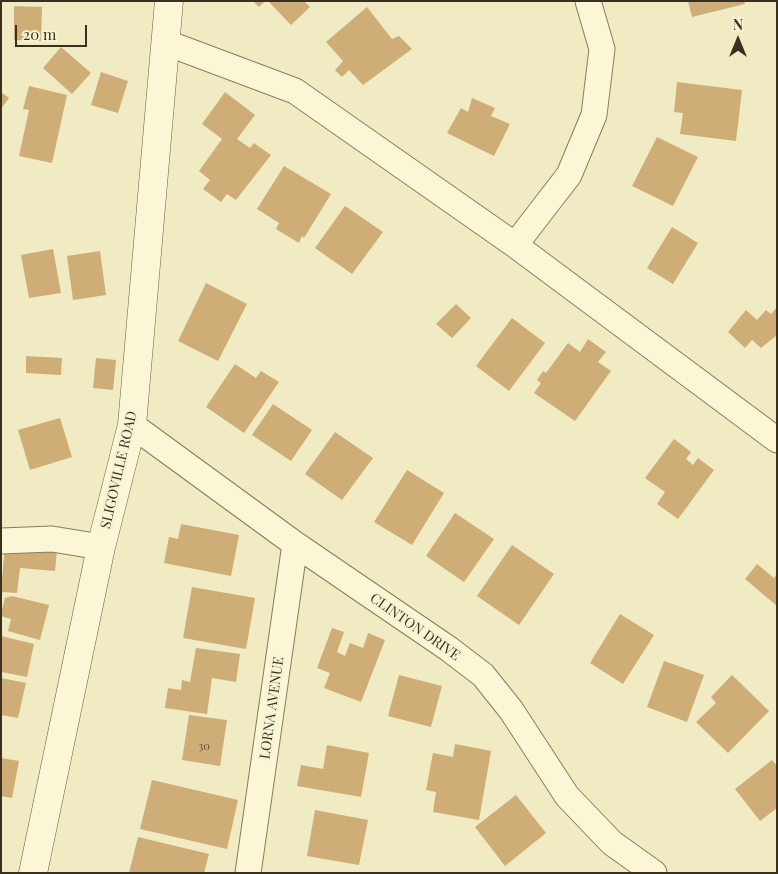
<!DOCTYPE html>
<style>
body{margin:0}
#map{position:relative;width:778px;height:874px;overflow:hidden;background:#f0ebc2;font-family:"Playfair Display",serif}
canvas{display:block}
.frame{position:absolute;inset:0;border:2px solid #3a301d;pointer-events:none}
.north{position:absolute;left:713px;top:15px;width:50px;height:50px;-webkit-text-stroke:4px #f7f3d2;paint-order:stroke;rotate:0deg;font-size:14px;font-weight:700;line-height:20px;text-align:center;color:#3a301d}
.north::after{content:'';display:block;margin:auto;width:18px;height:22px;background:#3a301d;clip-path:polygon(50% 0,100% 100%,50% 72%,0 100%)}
.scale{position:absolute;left:15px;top:25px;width:72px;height:22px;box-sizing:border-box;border:2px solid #3a301d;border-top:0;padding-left:6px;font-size:15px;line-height:18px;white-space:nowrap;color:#3a301d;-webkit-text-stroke:4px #f7f3d2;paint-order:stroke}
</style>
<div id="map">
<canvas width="778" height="874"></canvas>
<div class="frame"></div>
<div class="north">N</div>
<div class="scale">20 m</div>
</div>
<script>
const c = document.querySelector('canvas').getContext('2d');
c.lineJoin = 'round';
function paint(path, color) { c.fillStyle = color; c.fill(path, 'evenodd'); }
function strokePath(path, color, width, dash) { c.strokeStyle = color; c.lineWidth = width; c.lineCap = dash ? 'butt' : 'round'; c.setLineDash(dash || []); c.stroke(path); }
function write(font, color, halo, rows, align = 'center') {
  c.font = font + ' "Playfair Display",serif'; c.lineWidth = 4.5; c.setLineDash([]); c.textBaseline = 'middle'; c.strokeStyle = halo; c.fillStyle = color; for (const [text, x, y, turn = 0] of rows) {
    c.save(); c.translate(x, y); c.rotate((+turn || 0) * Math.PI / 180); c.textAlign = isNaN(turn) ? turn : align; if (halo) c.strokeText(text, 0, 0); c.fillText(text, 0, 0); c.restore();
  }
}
paint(new Path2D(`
 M 253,1 L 265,1 L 259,7 Z
 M 268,1 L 304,1 L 310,7 L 291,25 Z
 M 688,1 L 744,1 L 745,4 L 692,17 Z
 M 14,6 L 42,7 L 41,41 L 14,40 Z
 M 367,7 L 392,39 L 399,36 L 412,49 L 363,85 L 349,70 L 342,77 L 335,70 L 343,61 L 326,42 Z
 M 61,47 L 91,73 L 72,94 L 43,68 Z
 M 101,72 L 128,81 L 118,113 L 91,105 Z
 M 677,82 L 742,90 L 736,141 L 680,134 L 683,113 L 674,112 Z
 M 29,86 L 67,95 L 52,163 L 19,156 L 29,110 L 23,109 Z
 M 1,92 L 9,98 L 1,109 Z
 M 225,92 L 255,115 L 237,139 L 250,148 L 254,143 L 271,155 L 236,200 L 227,194 L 221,202 L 203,189 L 210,180 L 199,171 L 222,139 L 202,124 Z
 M 472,98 L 495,108 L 491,116 L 510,124 L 494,156 L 447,133 L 461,108 L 468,112 Z
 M 657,137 L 698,157 L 673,206 L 632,186 Z
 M 284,166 L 331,194 L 304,238 L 302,236 L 299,243 L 276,229 L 279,223 L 257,209 Z
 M 345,206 L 383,232 L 352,274 L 315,248 Z
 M 672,227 L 698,243 L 673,284 L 647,268 Z
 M 53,249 L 61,293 L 29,298 L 21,255 Z
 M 100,251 L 106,295 L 73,300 L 67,256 Z
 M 206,283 L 247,304 L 218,361 L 178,341 Z
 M 456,304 L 471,318 L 452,338 L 436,324 Z
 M 777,307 L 777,335 L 761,348 L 752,340 L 745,348 L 728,332 L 746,310 L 757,320 L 766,310 L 771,314 Z
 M 512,318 L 545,343 L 509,391 L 476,366 Z
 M 588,339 L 606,352 L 598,362 L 611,371 L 575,421 L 534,393 L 541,383 L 537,380 L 543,371 L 546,373 L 568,343 L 580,352 Z
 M 26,356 L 62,358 L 61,375 L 26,373 Z
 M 96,358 L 116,360 L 113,390 L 93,388 Z
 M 235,364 L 256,378 L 261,371 L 279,382 L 244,433 L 206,407 Z
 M 273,404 L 312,430 L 291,461 L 252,435 Z
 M 60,418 L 72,457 L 30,470 L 18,430 Z
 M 335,432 L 373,458 L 342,500 L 305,474 Z
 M 674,439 L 691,452 L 686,459 L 693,465 L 698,458 L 714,470 L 678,519 L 657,504 L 665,492 L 645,478 Z
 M 407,470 L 444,493 L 412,545 L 374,522 Z
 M 455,513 L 494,539 L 464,582 L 426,556 Z
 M 181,524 L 239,535 L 231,576 L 164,563 L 169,537 L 178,539 Z
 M 5,544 L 57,549 L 55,571 L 20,568 L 17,593 L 1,592 Z
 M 512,545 L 554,574 L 519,625 L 477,596 Z
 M 757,564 L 774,578 L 777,574 L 777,606 L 745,579 Z
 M 192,587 L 255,598 L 246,649 L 183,638 Z
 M 12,596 L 49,605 L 40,640 L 8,631 L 11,619 L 1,616 L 1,613 L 5,598 Z
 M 620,614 L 654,635 L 623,684 L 590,663 Z
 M 332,628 L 344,632 L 337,652 L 345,656 L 350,643 L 363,648 L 368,633 L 385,640 L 361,702 L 324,688 L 330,673 L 317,668 Z
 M 1,636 L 34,644 L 27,677 L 1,672 Z
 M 196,648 L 240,654 L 236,682 L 212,678 L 207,714 L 165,708 L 168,688 L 181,690 L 182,680 L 190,682 Z
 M 664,661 L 704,675 L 687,722 L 647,707 Z
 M 399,675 L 442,686 L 431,727 L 388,716 Z
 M 732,675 L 769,711 L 728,753 L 696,722 L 716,703 L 711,697 Z
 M 1,678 L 26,683 L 18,718 L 1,715 Z
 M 189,715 L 227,720 L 220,766 L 182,760 Z
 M 455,744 L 491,751 L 479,820 L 433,812 L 436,792 L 426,790 L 433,753 L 453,757 Z
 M 327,745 L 369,753 L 361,797 L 297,786 L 301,765 L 323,769 Z
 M 1,758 L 19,761 L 12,798 L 1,796 Z
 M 772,760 L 777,766 L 777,808 L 760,821 L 735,789 Z
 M 152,780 L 238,800 L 227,849 L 140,829 Z
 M 516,795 L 546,833 L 505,866 L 475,827 Z
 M 315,810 L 368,820 L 359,865 L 307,856 Z
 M 138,837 L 209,854 L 204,873 L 129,873 Z`), '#cfad77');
const street = new Path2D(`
 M 167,43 L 295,91 L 515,245 L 777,440
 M 515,245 L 569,175 L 594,115 L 602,49 L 588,1
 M 132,425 L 295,544 L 449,649 L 483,675 L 511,710 L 567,796 L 612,843 L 654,873
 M 1,541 L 52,539 L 101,547
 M 248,873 L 295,544`);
const secondary = new Path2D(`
 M 33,873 L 101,547 L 132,425 L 169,1`);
strokePath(street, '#8a7d59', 27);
strokePath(secondary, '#6c5d3c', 29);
strokePath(street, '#faf6d6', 25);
strokePath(secondary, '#faf6d6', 28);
write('11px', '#5f4f34', null, [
 ["30",204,747]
]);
write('14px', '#3a301d', '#f7f3d2', [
 ["SLIGOVILLE ROAD",119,470,-77],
 ["CLINTON DRIVE",415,627,35],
 ["LORNA AVENUE",272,708,-82]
]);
</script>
